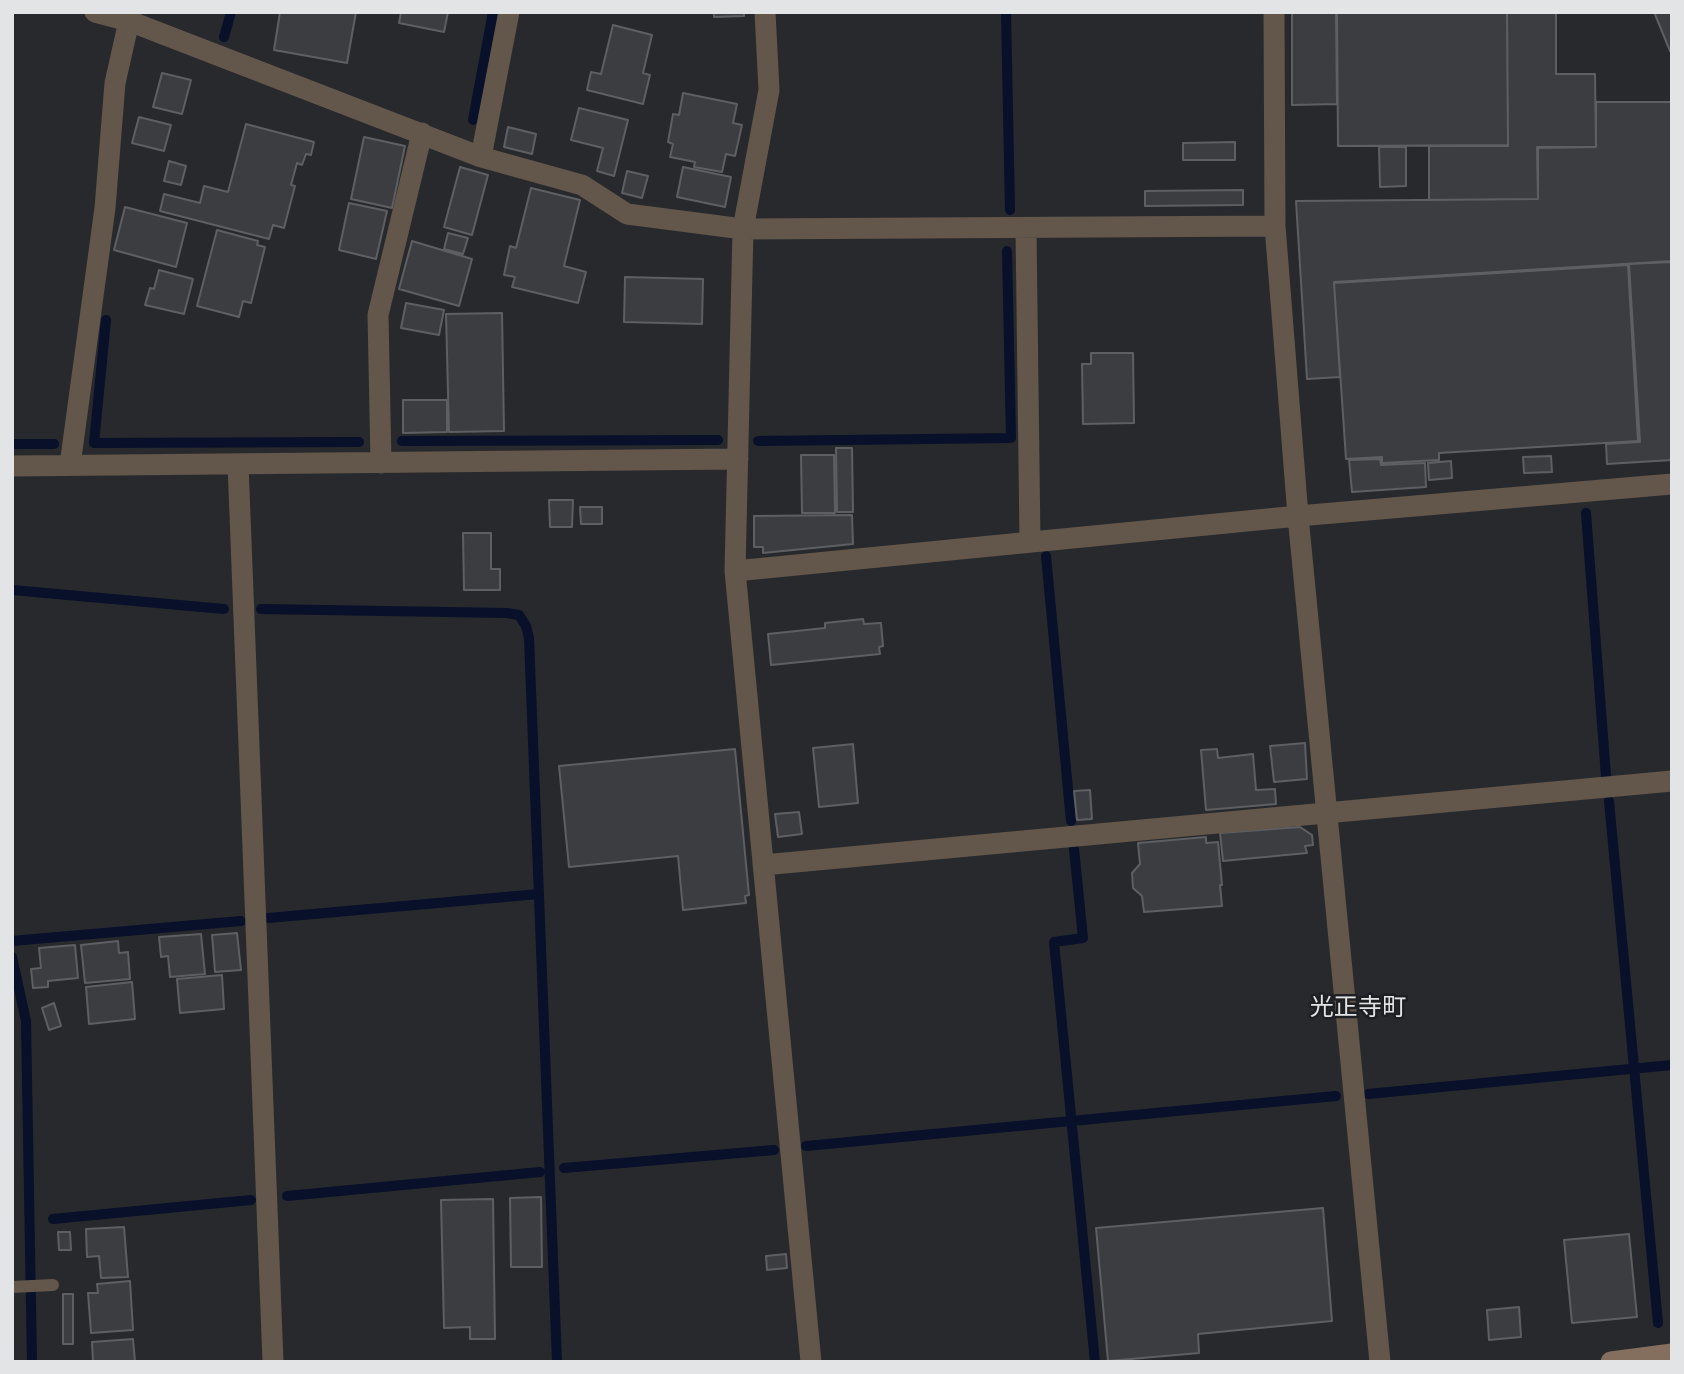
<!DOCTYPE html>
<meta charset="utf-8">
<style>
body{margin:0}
#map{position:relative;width:1684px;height:1374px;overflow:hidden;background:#27292c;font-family:Montserrat,sans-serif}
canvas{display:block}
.frame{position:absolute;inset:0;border:14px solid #e3e4e6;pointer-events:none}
</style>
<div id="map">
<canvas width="1684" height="1374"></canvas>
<div class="frame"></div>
</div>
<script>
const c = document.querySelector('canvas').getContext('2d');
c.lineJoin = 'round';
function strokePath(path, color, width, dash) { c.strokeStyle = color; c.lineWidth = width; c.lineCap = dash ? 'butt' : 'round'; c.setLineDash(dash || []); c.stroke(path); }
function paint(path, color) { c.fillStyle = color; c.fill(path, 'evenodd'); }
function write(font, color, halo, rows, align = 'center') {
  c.font = font + ' Montserrat,"Noto Sans JP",sans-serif'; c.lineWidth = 5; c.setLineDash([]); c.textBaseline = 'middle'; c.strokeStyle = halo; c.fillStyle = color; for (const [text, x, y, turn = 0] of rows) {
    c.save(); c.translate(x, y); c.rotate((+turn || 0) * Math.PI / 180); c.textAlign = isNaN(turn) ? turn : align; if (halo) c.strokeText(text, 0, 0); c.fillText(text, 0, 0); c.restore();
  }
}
strokePath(new Path2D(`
 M 1006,12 L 1010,210
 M 224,37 L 231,12
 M 473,120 L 493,12
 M 106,320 L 94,443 L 359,442
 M 402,441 L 718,440
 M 758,441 L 1011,438 L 1007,251
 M 12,444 L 54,444
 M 1586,513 L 1606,776
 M 1046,556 L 1071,821
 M 12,590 L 224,609
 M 261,609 L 507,613 L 519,615 L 526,626 L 529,638 L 557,1362
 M 1609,801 L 1658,1323
 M 1074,849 L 1083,938 L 1054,942 L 1095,1362
 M 268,918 L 539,894
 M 12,941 L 241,921
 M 12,957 L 26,1021 L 32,1362
 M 1368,1094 L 1672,1065
 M 806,1146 L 1336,1096
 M 564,1168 L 774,1150
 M 287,1196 L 540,1172
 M 53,1219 L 251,1200`), '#08102a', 10);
const building = new Path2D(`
 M 280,12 L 356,12 L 347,63 L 274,50 Z
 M 401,12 L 448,12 L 444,32 L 399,23 Z
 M 714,12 L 744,12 L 744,16 L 714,17 Z
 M 1292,12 L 1336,12 L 1337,104 L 1292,105 Z
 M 1337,12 L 1507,12 L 1508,145 L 1338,146 Z
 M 1507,12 L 1556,12 L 1556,74 L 1595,74 L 1596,147 L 1537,147 L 1538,199 L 1429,200 L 1429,146 L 1508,146 Z
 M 1654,12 L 1672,12 L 1672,51 L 1670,51 Z
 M 613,25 L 652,35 L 643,73 L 650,75 L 643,104 L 587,90 L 591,72 L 601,74 Z
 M 162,73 L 191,80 L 182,114 L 153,107 Z
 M 683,93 L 737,104 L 733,123 L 742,125 L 735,156 L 726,154 L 722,172 L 694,167 L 695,162 L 670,157 L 673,144 L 668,142 L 673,114 L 679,115 Z
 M 1596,102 L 1672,102 L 1672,261 L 1334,282 L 1340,377 L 1307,379 L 1296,201 L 1538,199 L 1538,148 L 1596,147 Z
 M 579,108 L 628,120 L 614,176 L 597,171 L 603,148 L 571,140 Z
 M 139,117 L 171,125 L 164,151 L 132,143 Z
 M 246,124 L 314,142 L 311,155 L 306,154 L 302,165 L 297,163 L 291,185 L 295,186 L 284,228 L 273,225 L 269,239 L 160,211 L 164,194 L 200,203 L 204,186 L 228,192 Z
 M 508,127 L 536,134 L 532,154 L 504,147 Z
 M 364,137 L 405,146 L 392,208 L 351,199 Z
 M 1235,142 L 1235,160 L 1183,160 L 1183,143 Z
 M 1379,147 L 1406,147 L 1406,186 L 1380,187 Z
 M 169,161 L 186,166 L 181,185 L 164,181 Z
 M 460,167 L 488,175 L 472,235 L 444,227 Z
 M 683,167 L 731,177 L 725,207 L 677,197 Z
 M 627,171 L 648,176 L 642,198 L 622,193 Z
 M 531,188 L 580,200 L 564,266 L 586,272 L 578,303 L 512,287 L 515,277 L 504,275 L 510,246 L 516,248 Z
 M 1243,190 L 1243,205 L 1145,206 L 1145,191 Z
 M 349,203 L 387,211 L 376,259 L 339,250 Z
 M 125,207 L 187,223 L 176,267 L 114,250 Z
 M 217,230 L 258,241 L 257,245 L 265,247 L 251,303 L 243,301 L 239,317 L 197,306 Z
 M 448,233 L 468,238 L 463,254 L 444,249 Z
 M 412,241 L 472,259 L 459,306 L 399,289 Z
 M 1672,262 L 1672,460 L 1607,464 L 1606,444 L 1640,442 L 1629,264 Z
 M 1628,265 L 1638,441 L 1439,453 L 1439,460 L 1382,463 L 1382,457 L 1346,459 L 1334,283 Z
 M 159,270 L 193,279 L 184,314 L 145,305 L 150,288 L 154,289 Z
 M 625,277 L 703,279 L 702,324 L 624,322 Z
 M 406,303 L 444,310 L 439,335 L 401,328 Z
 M 502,313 L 504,431 L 449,432 L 446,314 Z
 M 1091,353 L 1133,353 L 1134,423 L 1083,424 L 1082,364 L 1091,364 Z
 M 403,400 L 447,400 L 447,432 L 403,433 Z
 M 836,448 L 852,448 L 853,512 L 837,512 Z
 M 801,455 L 834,455 L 835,513 L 802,513 Z
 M 1551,456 L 1552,472 L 1524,473 L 1523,457 Z
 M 1380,459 L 1381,465 L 1425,463 L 1426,487 L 1352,492 L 1349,460 Z
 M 1451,461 L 1452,478 L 1429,480 L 1428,463 Z
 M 549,500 L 573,500 L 572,527 L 550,527 Z
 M 580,507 L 602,507 L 602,524 L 581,524 Z
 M 852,515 L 853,544 L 763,553 L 763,547 L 754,547 L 754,516 Z
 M 463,533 L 491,533 L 491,569 L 500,569 L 500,590 L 464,590 Z
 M 863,619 L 864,624 L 881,623 L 883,646 L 879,647 L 880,654 L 771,665 L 768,634 L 825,628 L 825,623 Z
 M 1305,743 L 1307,779 L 1274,782 L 1270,746 Z
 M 853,744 L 858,803 L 819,807 L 813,748 Z
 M 735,749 L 749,895 L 745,896 L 746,903 L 683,910 L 678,856 L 569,867 L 559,766 Z
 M 1217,749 L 1218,758 L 1253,754 L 1256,790 L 1275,789 L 1276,804 L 1206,810 L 1201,750 Z
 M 1090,790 L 1092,819 L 1077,820 L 1074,791 Z
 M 799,812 L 802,834 L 778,837 L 775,814 Z
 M 1300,827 L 1312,835 L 1313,845 L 1305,846 L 1307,853 L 1223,861 L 1220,833 Z
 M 1206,837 L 1206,843 L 1218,842 L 1222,885 L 1220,885 L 1222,906 L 1144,912 L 1142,896 L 1133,888 L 1132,873 L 1140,864 L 1138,843 Z
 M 237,933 L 241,970 L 215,972 L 212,935 Z
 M 201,934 L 205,974 L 170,977 L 168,956 L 161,957 L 159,937 Z
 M 118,941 L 119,953 L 128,952 L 130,979 L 85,983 L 81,945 Z
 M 75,945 L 78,978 L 48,981 L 48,987 L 33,988 L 31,969 L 41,968 L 39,948 Z
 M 222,975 L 224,1009 L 180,1013 L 177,979 Z
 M 132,982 L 135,1019 L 89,1024 L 86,987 Z
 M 54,1003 L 61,1026 L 49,1030 L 42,1008 Z
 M 541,1197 L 542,1267 L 511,1267 L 510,1198 Z
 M 493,1199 L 495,1339 L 470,1339 L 470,1327 L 444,1328 L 441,1200 Z
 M 1323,1208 L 1332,1321 L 1198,1334 L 1199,1353 L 1108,1361 L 1096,1228 Z
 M 124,1227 L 128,1277 L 101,1278 L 99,1256 L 87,1257 L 86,1229 Z
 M 58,1232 L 70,1232 L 71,1250 L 59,1250 Z
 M 1629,1234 L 1637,1317 L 1572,1323 L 1564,1240 Z
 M 786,1254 L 787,1268 L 767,1270 L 766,1256 Z
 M 130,1281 L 133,1330 L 91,1333 L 88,1293 L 98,1293 L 97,1284 Z
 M 63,1294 L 73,1294 L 73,1344 L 63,1344 Z
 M 1519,1307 L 1521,1337 L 1489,1340 L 1487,1310 Z
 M 133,1339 L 135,1362 L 93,1362 L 92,1342 Z`);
paint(building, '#3c3d40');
strokePath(building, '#5d5f62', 2);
strokePath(new Path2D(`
 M 12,1287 L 53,1285`), '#63564b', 12);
strokePath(new Path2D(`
 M 95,12 L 129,21 L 481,157 L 582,185 L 627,214 L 743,229 L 1275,226
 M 765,12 L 769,90 L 743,229 L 735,571 L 811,1362
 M 1274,12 L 1275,226 L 1298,516 L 1380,1362
 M 481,157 L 509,12
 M 1026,229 L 1030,542
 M 381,463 L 378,315 L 422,133
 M 238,464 L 273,1362
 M 70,465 L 105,208 L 115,83 L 131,12
 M 12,466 L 738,459
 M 735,571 L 1298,516 L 1672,484
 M 763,865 L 1672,781`), '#63564b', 21);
strokePath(new Path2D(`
 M 1611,1362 L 1672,1354`), '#846f5e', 21);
write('24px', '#e3e4e6', '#1e1f22', [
 ["光正寺町",1358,1008]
]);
</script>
